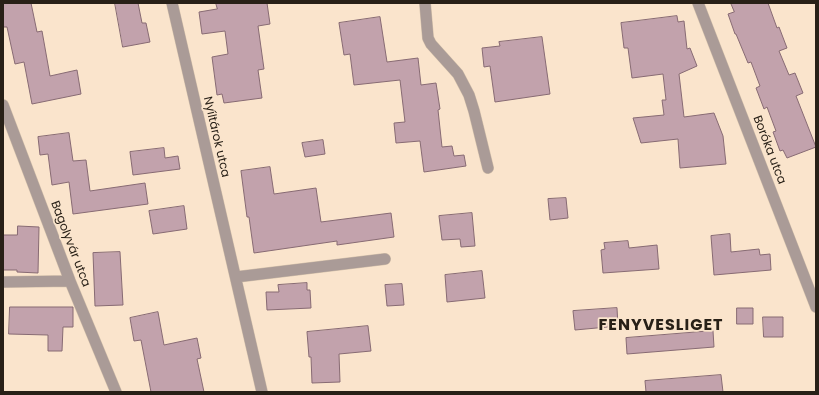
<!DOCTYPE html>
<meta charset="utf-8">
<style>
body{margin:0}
#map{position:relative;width:819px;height:395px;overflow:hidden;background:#fae4cc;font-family:Poppins,sans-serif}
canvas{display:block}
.frame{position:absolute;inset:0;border:4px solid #282017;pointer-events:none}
</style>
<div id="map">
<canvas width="819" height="395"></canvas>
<div class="frame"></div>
</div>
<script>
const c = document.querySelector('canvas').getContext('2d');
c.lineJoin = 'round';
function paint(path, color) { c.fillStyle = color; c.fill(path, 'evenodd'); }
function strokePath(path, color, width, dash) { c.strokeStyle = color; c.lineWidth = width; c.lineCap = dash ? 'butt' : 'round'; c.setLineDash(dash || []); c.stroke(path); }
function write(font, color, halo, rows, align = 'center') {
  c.font = font + ' Poppins,sans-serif'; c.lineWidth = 3.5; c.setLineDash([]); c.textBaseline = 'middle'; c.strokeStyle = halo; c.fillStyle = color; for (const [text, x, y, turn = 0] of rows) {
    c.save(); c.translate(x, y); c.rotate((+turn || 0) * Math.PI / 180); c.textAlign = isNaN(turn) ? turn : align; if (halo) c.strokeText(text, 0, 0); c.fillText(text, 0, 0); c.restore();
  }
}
const building = new Path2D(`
 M 10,3 L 31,3 L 37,32 L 42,31 L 50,76 L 77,70 L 81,94 L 32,104 L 24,62 L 15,64 L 7,27 L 3,27 L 3,4 Z
 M 115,3 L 138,3 L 142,23 L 146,23 L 150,42 L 123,47 Z
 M 216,3 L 267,3 L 270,24 L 258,26 L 264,69 L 258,70 L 262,98 L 224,103 L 222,94 L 217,95 L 212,57 L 228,54 L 225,31 L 202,34 L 199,12 L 217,9 Z
 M 731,3 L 768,3 L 777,28 L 779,27 L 787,48 L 779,51 L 789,75 L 795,73 L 803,93 L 796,96 L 816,147 L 787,158 L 783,150 L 780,151 L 773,132 L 776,131 L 767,107 L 764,109 L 756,88 L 760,86 L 751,62 L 748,63 L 736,34 L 735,34 L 728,14 L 734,12 Z
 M 677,16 L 678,22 L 684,21 L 687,49 L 690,48 L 697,66 L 679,74 L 684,117 L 714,113 L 723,136 L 726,164 L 680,168 L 678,139 L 641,143 L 633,118 L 664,115 L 662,100 L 666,100 L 663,74 L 632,78 L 628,48 L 624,48 L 621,23 Z
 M 380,17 L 387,62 L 418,58 L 421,85 L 436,83 L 440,109 L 438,110 L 442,147 L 452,146 L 454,156 L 464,155 L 466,166 L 424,172 L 420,141 L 396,143 L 394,123 L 405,122 L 400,80 L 354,85 L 350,54 L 344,55 L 339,23 Z
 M 542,37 L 550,94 L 495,102 L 490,66 L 484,67 L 482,48 L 500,46 L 499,42 Z
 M 69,133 L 73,161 L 86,160 L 90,191 L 145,183 L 148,204 L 73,214 L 69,182 L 52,185 L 48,154 L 40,155 L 38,137 Z
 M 323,140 L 325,154 L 305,157 L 302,143 Z
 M 164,148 L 165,158 L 178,156 L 180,169 L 133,175 L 130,152 Z
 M 270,167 L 274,194 L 316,188 L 321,222 L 391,213 L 394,237 L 337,245 L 337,241 L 254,253 L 249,217 L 247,217 L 241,171 Z
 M 566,198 L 568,218 L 550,220 L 548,199 Z
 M 184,206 L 187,229 L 153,234 L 149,211 Z
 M 472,213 L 475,246 L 461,247 L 460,239 L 442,240 L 439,216 Z
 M 18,226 L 39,227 L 38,273 L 17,272 L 17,270 L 3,270 L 3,235 L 17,235 Z
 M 730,234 L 731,252 L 759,249 L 760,255 L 770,254 L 771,270 L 714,275 L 711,236 Z
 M 628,241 L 629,248 L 657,245 L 659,269 L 603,273 L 601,250 L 605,249 L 604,243 Z
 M 120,252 L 123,305 L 95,306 L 93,253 Z
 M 482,271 L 485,298 L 447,302 L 445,275 Z
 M 307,283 L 307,290 L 310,290 L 311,308 L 267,310 L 266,292 L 279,292 L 278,285 Z
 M 402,284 L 404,305 L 387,306 L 385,285 Z
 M 10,307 L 73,307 L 73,327 L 63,327 L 62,351 L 48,351 L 48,335 L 9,334 Z
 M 617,308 L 618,326 L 575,330 L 573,311 Z
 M 737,308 L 753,308 L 753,324 L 737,324 Z
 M 158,312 L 164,345 L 197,338 L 201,358 L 197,359 L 204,392 L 151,392 L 141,340 L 134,341 L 130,318 Z
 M 763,317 L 783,317 L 783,337 L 764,337 Z
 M 368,326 L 371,351 L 339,354 L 340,382 L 312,383 L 311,357 L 309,357 L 307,332 Z
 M 713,331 L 714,347 L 627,354 L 626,338 Z
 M 721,375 L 723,392 L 646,392 L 645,381 Z`);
paint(building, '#c2a2ac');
strokePath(building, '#876a73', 1);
const minor = new Path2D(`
 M 172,3 L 262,392
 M 425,3 L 428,38 L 431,44 L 458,74 L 469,95 L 474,111 L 488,168
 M 698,3 L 816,307
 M 3,105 L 70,281 L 116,392
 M 236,277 L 385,259
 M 3,282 L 70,281`);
strokePath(minor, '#d4c1ab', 12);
strokePath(minor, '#aa9b97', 11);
write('12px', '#282017', '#fae4cc', [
 ["Nyíltárok utca",216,137,77],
 ["Boróka utca",769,150,69],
 ["Bagolyvár utca",70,244,69]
]);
c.letterSpacing = '1px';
write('bold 16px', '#282017', '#fae4cc', [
 ["FENYVESLIGET",661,326]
]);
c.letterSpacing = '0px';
</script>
